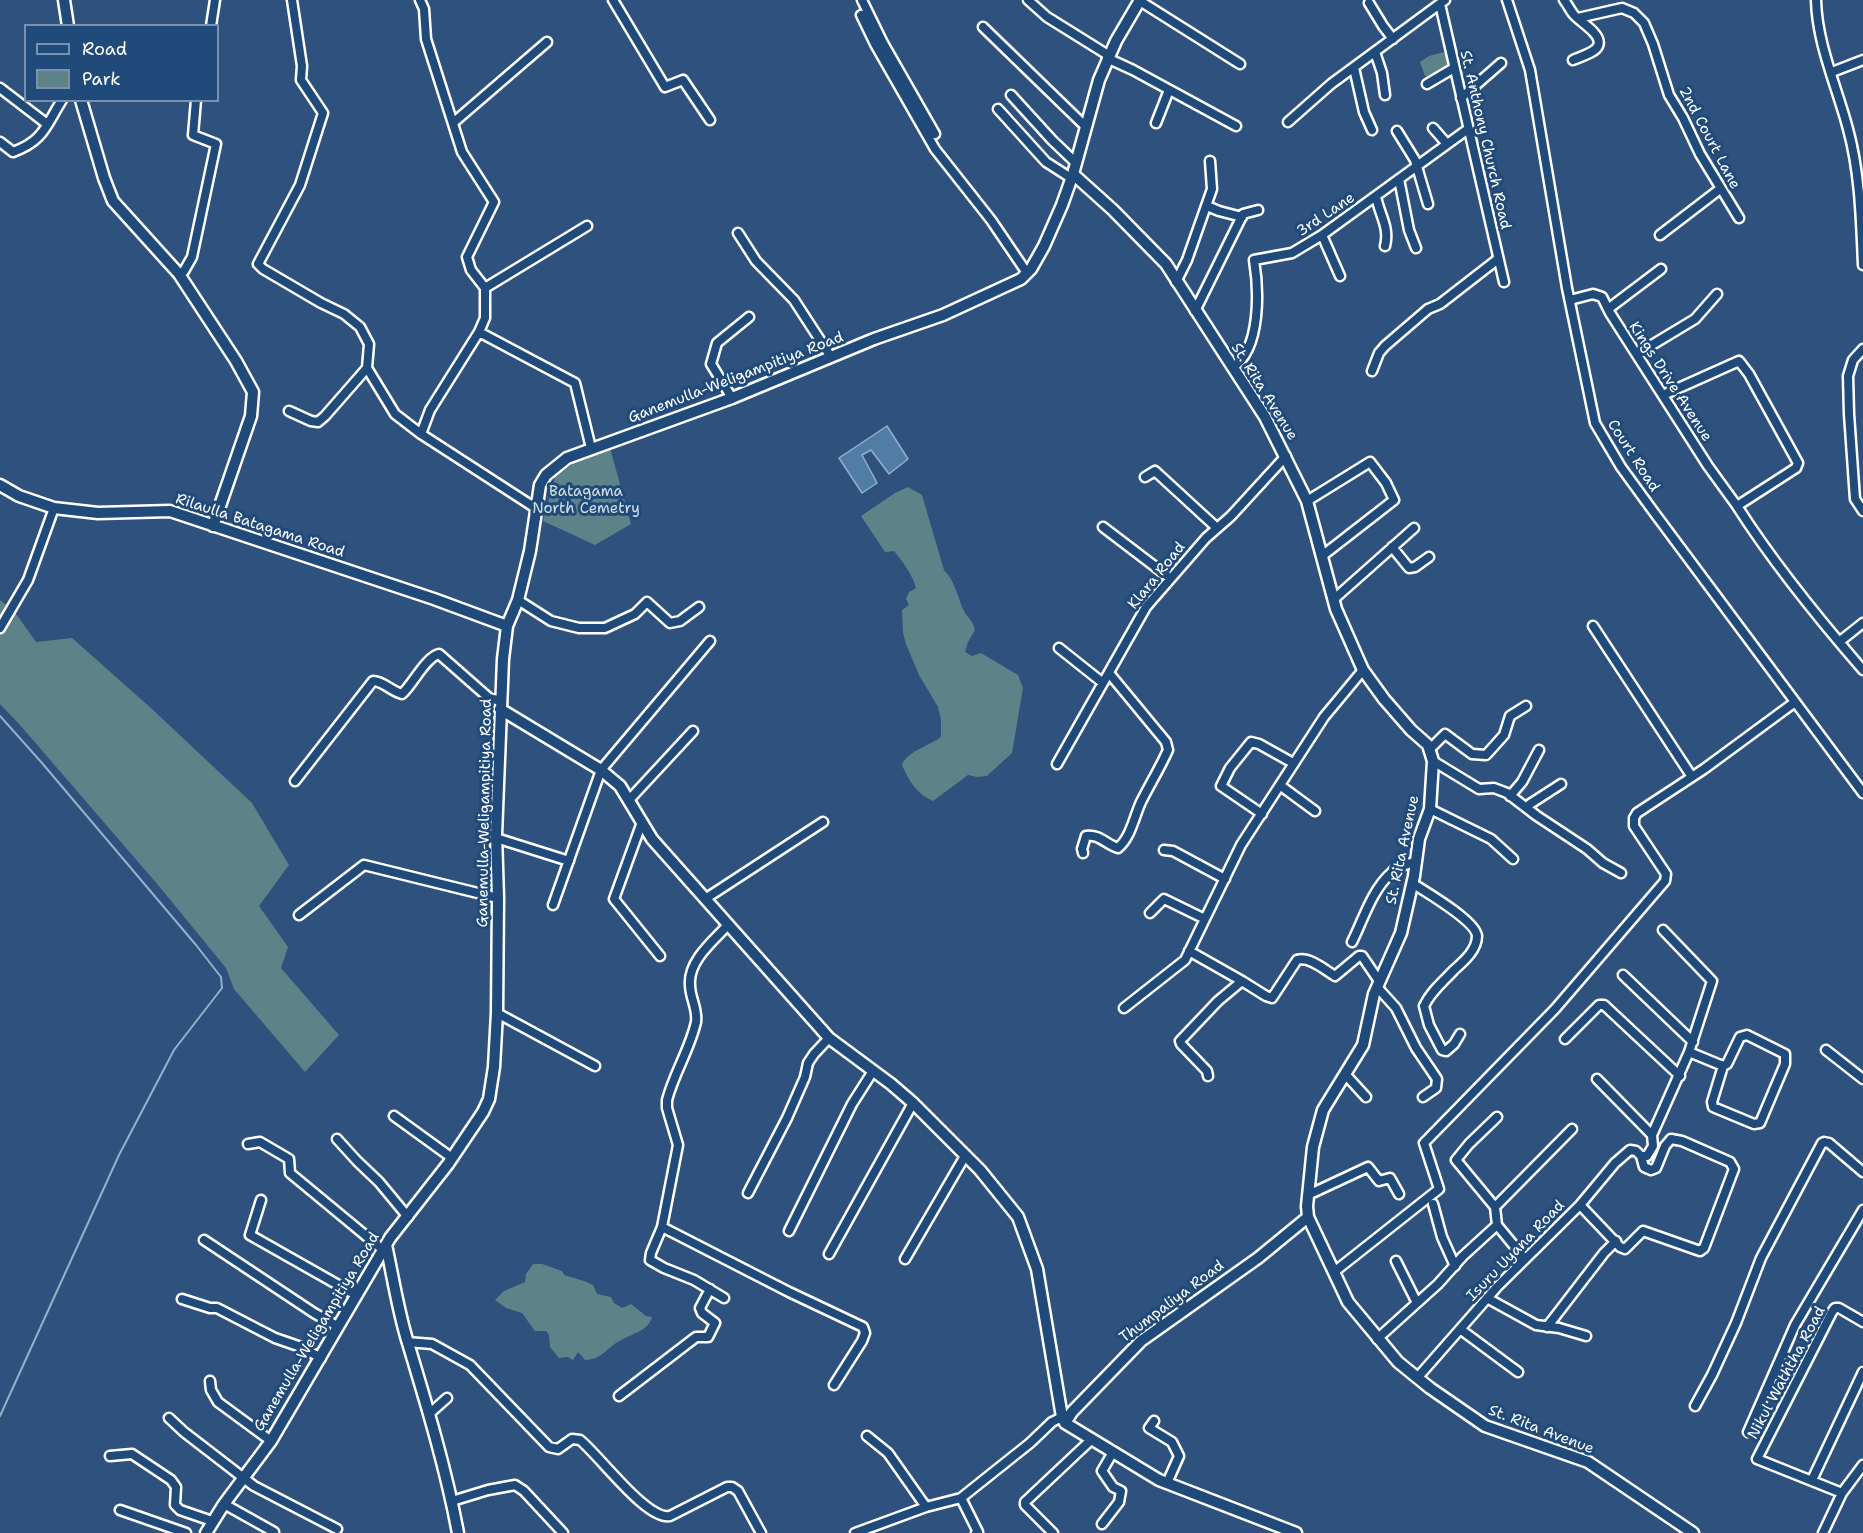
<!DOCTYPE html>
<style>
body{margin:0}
#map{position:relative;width:1863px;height:1533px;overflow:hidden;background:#2e527d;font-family:"Shantell Sans",sans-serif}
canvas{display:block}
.legend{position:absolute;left:24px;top:24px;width:195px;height:78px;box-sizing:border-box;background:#1f4a7a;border:2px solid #7992af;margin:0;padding:8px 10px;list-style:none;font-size:18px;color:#fff}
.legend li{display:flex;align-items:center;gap:12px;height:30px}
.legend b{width:30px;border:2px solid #7992af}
</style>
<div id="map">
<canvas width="1863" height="1533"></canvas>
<ul class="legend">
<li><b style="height:8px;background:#1f4a7a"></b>Road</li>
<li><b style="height:16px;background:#5d8287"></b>Park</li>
</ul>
</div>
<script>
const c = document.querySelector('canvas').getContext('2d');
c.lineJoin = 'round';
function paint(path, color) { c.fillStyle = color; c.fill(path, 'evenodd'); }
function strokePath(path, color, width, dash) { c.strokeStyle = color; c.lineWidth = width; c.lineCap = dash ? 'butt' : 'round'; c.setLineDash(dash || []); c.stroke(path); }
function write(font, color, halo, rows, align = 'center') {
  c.font = font + ' "Shantell Sans",sans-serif'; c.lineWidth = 6; c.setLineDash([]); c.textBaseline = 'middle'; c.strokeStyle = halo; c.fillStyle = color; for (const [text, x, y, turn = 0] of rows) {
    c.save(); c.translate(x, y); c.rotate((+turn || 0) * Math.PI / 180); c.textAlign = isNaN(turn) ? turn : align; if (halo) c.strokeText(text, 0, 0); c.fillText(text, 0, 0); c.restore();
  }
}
paint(new Path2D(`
 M 1448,51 L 1452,67 L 1428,77 L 1425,76 L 1420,62 L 1429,56 Z
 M 610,448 L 631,524 L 595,545 L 543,521 L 555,477 L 575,462 Z
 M 908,487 L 922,495 L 944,570 C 955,581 957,595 963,609 C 967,618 972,618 975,630 L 968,642 L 965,652 L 972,656 L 981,653 L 1018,675 L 1023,688 L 1012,753 L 987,776 L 977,777 L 968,775 L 933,801 C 918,795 908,780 902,765 C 906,752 929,746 941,737 L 941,720 L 938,707 L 919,675 L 906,644 L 903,633 L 902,610 L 909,605 L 906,599 L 909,592 L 916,588 C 912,574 903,562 894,551 L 885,552 L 861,516 L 895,493 Z
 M 0,600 L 14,611 L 36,642 L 72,638 L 152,709 L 252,803 L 289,865 L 259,906 L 288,947 L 281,968 L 339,1035 L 305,1072 L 234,989 L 226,968 L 158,885 L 20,725 L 0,704 Z
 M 533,1264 L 542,1264 L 562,1271 L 564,1275 L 584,1281 L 593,1285 L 597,1294 L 611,1297 L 614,1303 L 622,1308 L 631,1304 L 646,1316 L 652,1317 C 648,1332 630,1334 618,1342 C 605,1349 603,1359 585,1360 L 578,1352 L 573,1360 L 568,1357 L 559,1358 L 550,1347 L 549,1335 L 546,1331 L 535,1331 L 522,1313 L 506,1308 L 495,1300 L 504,1291 L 525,1282 L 526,1274 Z`), '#5d8287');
const water = new Path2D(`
 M 887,426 L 908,459 L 889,474 L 871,450 L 862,455 L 877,483 L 862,493 L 839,458 Z`);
paint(water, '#507ca6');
strokePath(water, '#96b0ca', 1.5);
strokePath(new Path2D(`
 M 0,716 L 42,763 L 196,945 L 221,977 L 222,988 L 174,1050 L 119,1155 L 0,1416`), '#96b0ca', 2);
const minor = new Path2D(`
 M 292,0 L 302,66 L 301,80 L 323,113 L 300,185 L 258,264 L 263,269 L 321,303 L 344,314 L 360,327 L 369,344 L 367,368 L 395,414 L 421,434
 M 420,0 L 424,9 L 426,39 L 462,152 L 494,202 L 467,257 L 471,270 L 485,288 L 485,318 L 479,332 L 430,410 L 421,434 L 537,509
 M 613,0 L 665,87 L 683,80 L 710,120
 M 862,0 L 883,43 L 935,134
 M 1028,0 L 1047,17 L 1108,55
 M 1507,0 L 1530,70 L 1567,288 L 1595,423 L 1621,467 L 1653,511 L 1863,793
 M 1564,0 C 1568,5 1571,12 1575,16 C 1582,23 1603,35 1598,46 C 1595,53 1579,57 1573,60
 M 1816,0 C 1817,44 1837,87 1848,129 C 1860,173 1861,219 1863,265
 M 1140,1 L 1240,64
 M 1369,3 L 1383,26 L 1393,39
 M 1440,4 L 1504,282
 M 861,15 L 875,44 L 935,149 L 991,220 L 1027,273
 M 1578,18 L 1622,8 L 1634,13 L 1644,23 L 1653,44 L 1669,95 L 1683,118 L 1700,154 L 1739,218
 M 211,26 L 215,0
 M 983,27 L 1086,127
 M 1375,52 L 1382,73 L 1385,95
 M 1107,58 L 1133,70 L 1236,126
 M 1354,68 L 1364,112 L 1372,130
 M 1832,72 L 1863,60
 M 1427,84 L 1454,68
 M 0,88 L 47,124
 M 1011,95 L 1052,140 L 1076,163
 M 1461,98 L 1501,63
 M 998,109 L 1046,162 L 1071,178
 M 1288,122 L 1331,84 L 1445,0
 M 453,123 L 547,42
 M 1156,123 L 1169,90
 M 1433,128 L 1447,144
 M 1397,131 L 1415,160 L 1428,204
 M 0,142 L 13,152 C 44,141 46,125 62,100
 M 1399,179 L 1409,230 L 1416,248
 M 1376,196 C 1379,214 1390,227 1385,246
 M 1207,206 L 1219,211 L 1242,217
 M 738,233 L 756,261 L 794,300 L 831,357
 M 1322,235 L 1340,276
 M 1660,235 L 1720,189
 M 179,274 L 184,271 L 192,257 L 216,144 L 193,135 L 196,100
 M 1176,282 L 1187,260 L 1212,189 L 1210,161
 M 485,288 L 587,226
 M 1570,300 L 1593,294 L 1602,297 L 1610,313 L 1708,466 L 1737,506
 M 1608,309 L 1661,269
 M 1195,311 L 1243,214 L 1258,210
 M 479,332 L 575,383 L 591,448
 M 1863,349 L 1853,360 L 1848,376 L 1849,414 L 1855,499 L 1863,511
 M 1637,354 L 1695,319 L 1717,294
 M 1233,367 C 1261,349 1259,290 1254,260 L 1292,253 L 1322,235 L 1468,129
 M 1372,371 L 1379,353 L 1385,346 L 1428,309 L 1440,304 L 1498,259
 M 1663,395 L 1739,361 L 1749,374 L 1798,463 L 1796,468 L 1737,506 C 1774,564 1818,618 1863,670
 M 732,398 L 711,364 L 717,343 L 749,317
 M 289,411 L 311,421 L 318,422 L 325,416 L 367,368
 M 1145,477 L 1155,471 L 1217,528
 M 1307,501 L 1370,462 L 1386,483 L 1394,500 L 1322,556
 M 1103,527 L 1170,578
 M 1392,547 L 1409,568 L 1415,567 L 1429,557
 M 518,600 L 551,621 L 579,628 L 605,628 L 635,614 L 647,602 L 670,623 L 680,621 L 699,607
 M 1333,600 L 1414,528
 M 1593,626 L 1692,777
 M 0,628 L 28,580 L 54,508
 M 1839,642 L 1863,623
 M 1059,648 L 1103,683
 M 1429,750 L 1445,734 L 1472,754 L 1486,755 L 1504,735 L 1510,716 L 1526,706
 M 1433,761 L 1479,789 L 1494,788 L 1507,793 L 1537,816 L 1587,849 L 1603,863 L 1621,873
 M 1057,764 L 1146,607 L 1206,538 L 1231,516 L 1286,456
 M 295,781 L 373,681 C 383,681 391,691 402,694 C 413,684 426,657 439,654 L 489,698 L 501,701
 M 1281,786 L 1315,811
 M 1510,796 L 1522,782 L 1539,750
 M 629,800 L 693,731
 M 1527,808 L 1530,804 L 1561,784
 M 1430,809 L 1491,839 L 1513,859
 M 1262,814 L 1221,786 L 1230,768 L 1251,742 L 1259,744 L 1293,763
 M 642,822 L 614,899 L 660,956
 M 496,838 L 569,861
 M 1164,850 L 1173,851 L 1225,879
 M 1083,853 L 1082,849 L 1086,836 C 1100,834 1105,844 1118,848 C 1131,837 1134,817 1141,802 C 1150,784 1160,768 1168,750 L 1166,742 L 1109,673
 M 1412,883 C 1426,892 1476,921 1477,936 C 1477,950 1464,961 1454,970 C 1443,982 1431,991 1424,1006 L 1429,1025 L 1442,1050 L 1446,1051 L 1454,1044 L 1460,1034
 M 705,899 L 823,822
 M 553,905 L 601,770 L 710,641
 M 1150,913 L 1164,899 L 1205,919
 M 299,915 L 364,865 L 498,898
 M 728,925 C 713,941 688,961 690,985 C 690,998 698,1009 696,1022 C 690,1049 674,1073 667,1100 L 667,1108 L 678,1145 L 662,1227 L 789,1292 L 863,1327 L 865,1333 L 862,1341 L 834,1385
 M 1663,930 L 1712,981 L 1689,1052
 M 1352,942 C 1363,920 1372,890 1391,873 C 1398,866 1407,864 1416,862
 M 1189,951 L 1242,981 L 1218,1001 L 1180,1041 L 1181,1044 L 1207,1071 L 1208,1076
 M 1623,975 L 1693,1042
 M 1242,981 L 1266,996 L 1272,998 L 1297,960 C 1309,956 1325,970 1335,976 L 1359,956 L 1362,956 L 1379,981
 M 1377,987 L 1396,1008 L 1416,1048 L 1437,1079 L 1436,1088 L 1423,1097
 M 1124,1008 L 1185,960 L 1241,845 L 1324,717 L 1363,670
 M 497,1013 L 595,1066
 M 1565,1039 L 1599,1005 L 1604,1005 L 1680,1076
 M 1826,1050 L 1863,1079
 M 1345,1074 L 1366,1097
 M 1597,1079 L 1652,1135
 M 394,1116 L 452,1158
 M 337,1139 L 357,1161 L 379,1182 L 408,1217
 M 248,1144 L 260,1142 L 289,1159 L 290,1173 L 383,1250
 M 748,1193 L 787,1118 L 805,1077 L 808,1063 L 814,1054 L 829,1038
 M 1308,1195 L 1368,1167 L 1379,1181 L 1390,1178 L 1399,1194
 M 261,1200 L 250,1235 L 356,1295
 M 1433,1204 L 1442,1237 L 1455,1266
 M 1580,1205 L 1620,1247 L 1625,1249 L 1643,1231 L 1700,1251 L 1704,1248 L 1734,1169 L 1730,1162 L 1682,1141 L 1671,1139 L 1665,1146 L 1656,1168 L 1651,1170 L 1644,1167 L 1641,1156
 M 1495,1207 L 1456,1160 L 1469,1144 L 1497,1117
 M 1497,1225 L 1525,1259
 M 662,1227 L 651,1253 L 650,1260 L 664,1268 L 694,1280 L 724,1298
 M 789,1231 L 852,1104 L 873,1071
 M 204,1240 L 314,1313 L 337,1326
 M 829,1254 L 913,1103
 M 905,1259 L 965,1156
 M 1396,1261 L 1417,1303
 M 1334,1272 L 1439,1189 L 1424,1143 L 1555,1009 L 1665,881 L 1666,874 L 1634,826 L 1634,818 L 1637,813 L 1704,769 L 1795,702
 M 1487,1298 L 1536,1325 L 1559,1328 L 1586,1336
 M 182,1299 L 210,1308 L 217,1308 L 275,1338 L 301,1347 L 321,1358
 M 1547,1327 L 1604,1253 L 1616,1241
 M 1460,1329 L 1518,1372
 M 1377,1339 L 1438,1284 L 1463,1256 L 1497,1225 L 1495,1207 L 1572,1129
 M 407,1342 L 432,1344 L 470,1365 L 549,1447 L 558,1449 L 572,1439 L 580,1440 C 599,1455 647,1521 670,1516 L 727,1487 L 732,1487 L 738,1491 L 761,1533
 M 1418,1377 L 1497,1287 L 1580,1205 L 1615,1163 L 1630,1150 L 1636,1151 L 1641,1156 L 1647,1156 L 1653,1146 L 1652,1135 L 1689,1052 L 1723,1066 L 1727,1064 L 1740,1037 L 1747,1035 L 1785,1054 L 1785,1064 L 1760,1123 L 1754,1124 L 1713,1107 L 1712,1102 L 1723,1066
 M 210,1381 L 211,1390 L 218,1402 L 271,1441
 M 619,1396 L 696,1337 L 708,1337 L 715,1323 L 702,1313 L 700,1308 L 710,1289
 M 1695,1406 L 1712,1375 L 1736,1323 L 1761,1258 L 1822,1143 L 1824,1142 L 1829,1143 L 1863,1172
 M 429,1414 L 447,1398
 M 169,1418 L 184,1432 L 254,1486 L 337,1529
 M 1154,1421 L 1149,1428 L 1172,1442 L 1179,1456 L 1167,1483
 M 1748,1432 L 1795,1325 L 1863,1210
 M 867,1436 L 888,1453 L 926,1507
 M 110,1456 L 132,1454 L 171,1480 L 176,1487 L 175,1505 L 180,1510 L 212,1521
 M 1812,1480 L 1863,1372
 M 1842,1493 L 1757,1459 L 1832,1312 L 1835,1308 L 1839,1308 L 1863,1322
 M 961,1498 L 978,1532 L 976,1533
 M 452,1501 L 488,1490 L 515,1485 L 524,1491 L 563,1533
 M 224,1504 L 274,1532
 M 120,1510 L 186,1533
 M 1102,1524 L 1119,1502 L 1121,1491 L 1113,1487 L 1102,1471 L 1113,1452
 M 855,1533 L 926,1507 L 961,1498 L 1030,1443 L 1052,1422 L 1062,1417
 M 1053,1533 L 1025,1505 L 1025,1502 L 1092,1439
 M 1823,1533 L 1842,1493 L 1863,1465`);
const tertiary = new Path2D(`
 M 64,0 L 68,26
 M 81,100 L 104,178 L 113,201 L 179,274 L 236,361 L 253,392 L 251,416 L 213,526
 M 1073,174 L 1113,210 L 1166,264 L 1265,417 L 1307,501 L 1336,609 L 1363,670 L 1384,699 L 1411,730 L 1428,745 L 1433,761 L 1430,809 L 1419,839 L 1414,876 L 1401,933 L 1374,994 L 1363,1045 L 1323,1110 L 1313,1147 L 1307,1206 L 1308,1217 L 1348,1302 L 1398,1362 L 1430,1388 L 1485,1426 L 1588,1462 L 1693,1533
 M 0,485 L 19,496 L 54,508 L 98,513 L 170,511 L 434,599 L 507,626
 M 500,709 L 601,770 L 620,786 L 652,839 L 829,1038 L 891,1084 L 913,1103 L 980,1170 L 1018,1217 L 1037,1269 L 1062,1417 L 1065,1423
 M 386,1245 C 393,1277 398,1311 408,1343 C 427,1406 446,1469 458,1533
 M 1065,1423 L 1072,1412 L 1141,1341 L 1258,1258 L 1308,1217
 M 1065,1423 L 1159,1480 L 1296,1533
 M 206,1533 L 224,1504 L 271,1441 L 390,1238 L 448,1164 L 483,1112 L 489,1099 L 494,1067 L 497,1013 L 498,898 L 496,835 L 503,659 L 507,626 L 518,600 L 530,551 L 540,485 L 546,475 L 567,458 L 732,398 L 874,339 L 943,315 L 1021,279 L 1031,269 L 1044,246 L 1062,205 L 1073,174 L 1099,80 L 1116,41 L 1140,0`);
strokePath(minor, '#fff', 13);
strokePath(tertiary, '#fff', 15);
strokePath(minor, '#1f4a7a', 8);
strokePath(tertiary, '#1f4a7a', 10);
write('15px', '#fff', '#1f4a7a', [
 ["2nd Court Lane",1709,138,62],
 ["St. Anthony Church Road",1485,140,77],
 ["3rd Lane",1326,215,-34],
 ["Ganemulla-Weligampitiya Road",736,378,-21],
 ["Kings Drive Avenue",1670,382,57],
 ["St. Rita Avenue",1264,392,58],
 ["Court Road",1633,456,57],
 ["Rilaulla Batagama Road",260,526,18],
 ["Klara Road",1157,576,-51],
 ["Ganemulla-Weligampitiya Road",485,813,-89],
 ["St. Rita Avenue",1403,850,-78],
 ["Isuru Uyana Road",1516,1251,-46],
 ["Thumpaliya Road",1172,1302,-37],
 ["Ganemulla-Weligampitiya Road",317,1332,-59],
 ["Nikul Waththa Road",1787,1373,-62],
 ["St. Rita Avenue",1541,1430,21]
]);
write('15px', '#d6e0e1', '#1f4a7a', [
 ["Batagama",586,492],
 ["North Cemetry",586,509]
]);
</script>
